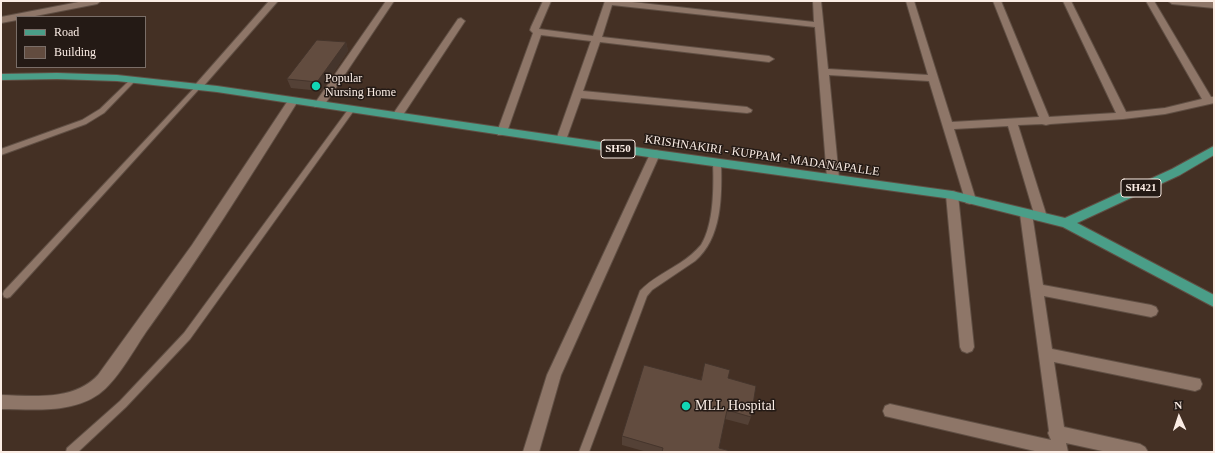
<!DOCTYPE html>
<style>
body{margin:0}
#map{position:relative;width:1215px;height:453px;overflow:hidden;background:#443024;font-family:Georgia,serif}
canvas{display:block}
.frame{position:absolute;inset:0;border:2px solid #fbede5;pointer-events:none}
.legend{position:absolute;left:16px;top:16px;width:130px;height:52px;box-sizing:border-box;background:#241a15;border:1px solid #7a6e68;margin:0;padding:5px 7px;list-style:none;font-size:12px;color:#fbede5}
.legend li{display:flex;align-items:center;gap:8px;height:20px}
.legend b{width:20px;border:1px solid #7a6e68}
.north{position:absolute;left:1159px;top:397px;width:40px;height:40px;-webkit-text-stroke:3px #241a15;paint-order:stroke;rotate:357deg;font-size:11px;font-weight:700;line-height:16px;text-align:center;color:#fbede5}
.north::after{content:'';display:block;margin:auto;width:14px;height:18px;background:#fbede5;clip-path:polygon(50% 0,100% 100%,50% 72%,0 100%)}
</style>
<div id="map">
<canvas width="1215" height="453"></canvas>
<div class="frame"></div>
<ul class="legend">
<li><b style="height:5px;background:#4a9e88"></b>Road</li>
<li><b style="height:11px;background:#624c3f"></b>Building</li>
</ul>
<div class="north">N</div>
</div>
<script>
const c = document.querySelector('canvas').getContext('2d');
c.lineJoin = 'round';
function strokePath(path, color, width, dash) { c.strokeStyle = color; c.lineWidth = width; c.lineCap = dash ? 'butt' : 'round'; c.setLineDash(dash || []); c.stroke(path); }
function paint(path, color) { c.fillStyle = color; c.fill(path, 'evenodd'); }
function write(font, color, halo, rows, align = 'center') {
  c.font = font + ' Georgia,serif'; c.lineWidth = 3; c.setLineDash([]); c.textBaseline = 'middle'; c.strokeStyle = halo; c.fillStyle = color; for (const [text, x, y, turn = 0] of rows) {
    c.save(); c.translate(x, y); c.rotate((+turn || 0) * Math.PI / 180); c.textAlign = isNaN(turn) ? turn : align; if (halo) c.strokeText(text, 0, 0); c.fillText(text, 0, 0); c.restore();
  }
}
const lane = new Path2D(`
 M 133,78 L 136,80 L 135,81 L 104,113 L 86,124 L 1,155 L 1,149 L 82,120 L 100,109 L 131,79 Z
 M 198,85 L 200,86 L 200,88 L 10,297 L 7,298 L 4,297 L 3,294 L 4,291 L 196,86 Z
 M 350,107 L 352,107 L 355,109 L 190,339 L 126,407 L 78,452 L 66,452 L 67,448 L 120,401 L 184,333 Z
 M 717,160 L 721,163 C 722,196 722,238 695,261 L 652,290 L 647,296 L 589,452 L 579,452 L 640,291 C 651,279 666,272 680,263 C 688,258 695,252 701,245 C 714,224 714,187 713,163 Z`);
const street = new Path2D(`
 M 84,1 L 101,1 L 97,4 L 30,17 L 17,17 L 17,20 L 1,23 L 1,17 Z
 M 269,1 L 278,1 L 201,89 L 195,89 L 193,87 L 195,85 Z
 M 386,1 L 394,1 L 323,107 L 315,107 L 314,105 L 315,103 Z
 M 543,1 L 551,1 L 539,29 L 593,36 L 605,1 L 623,1 L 814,22 L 813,1 L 821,1 L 828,69 L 928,75 L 906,1 L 914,1 L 952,122 L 1039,117 L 993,1 L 1001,1 L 1049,117 L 1116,113 L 1063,1 L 1071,1 L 1126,112 L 1165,108 L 1202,99 L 1146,1 L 1154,1 L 1211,97 L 1214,97 L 1214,103 L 1165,114 L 1123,119 L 1050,124 L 1046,125 L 1042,124 L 1018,125 L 1047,217 L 1045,220 L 1041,221 L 1037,220 L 1035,217 L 1008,126 L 954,129 L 976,200 L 974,203 L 970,204 L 966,203 L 929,81 L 829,75 L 839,178 L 837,181 L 829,181 L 827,178 L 815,27 L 612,5 L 602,37 L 769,56 L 774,59 L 769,62 L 600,42 L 583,91 L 747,107 L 752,110 L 751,112 L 747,113 L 581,98 L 566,140 L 565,143 L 557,143 L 556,140 L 591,41 L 541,35 L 507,132 L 506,135 L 498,135 L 497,132 L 533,33 L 530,30 L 531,27 Z
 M 1168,1 L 1214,2 L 1214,8 L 1172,4 Z
 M 461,18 L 465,21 L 401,118 L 393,118 L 392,116 L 393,114 L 458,19 Z
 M 293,98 L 298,101 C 249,179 200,257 146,332 C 133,351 117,381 99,394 C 71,414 32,409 1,409 L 1,395 C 34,396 74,401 98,375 L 192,245 L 289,99 Z
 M 655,150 L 659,151 L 660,154 L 561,375 L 539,452 L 523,452 L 547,375 L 650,154 L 651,151 Z
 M 952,191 L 956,192 L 958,195 L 974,347 L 972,351 L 967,353 L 962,351 L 960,347 L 946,195 L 948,192 Z
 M 1026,210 L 1030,211 L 1032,214 L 1043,285 L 1151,305 L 1156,307 L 1158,311 L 1156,315 L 1151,317 L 1044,296 L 1052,349 L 1200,379 L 1202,384 L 1200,389 L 1195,391 L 1054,362 L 1064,427 L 1140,444 L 1145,447 L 1148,452 L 1107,452 L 1066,443 L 1068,452 L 1039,452 L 885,416 L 883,411 L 885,406 L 890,404 L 1051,440 L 1048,433 L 1049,431 L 1020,214 L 1022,211 Z`);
const primary = new Path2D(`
 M 57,73 L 117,75 L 217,86 L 655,150 L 952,191 L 1065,218 L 1172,169 L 1214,146 L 1214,155 L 1180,175 L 1077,223 L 1214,295 L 1214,307 L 1063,227 L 952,199 L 655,158 L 217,92 L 117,81 L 57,79 L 1,80 L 1,74 Z`);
strokePath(lane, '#604f44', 2);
strokePath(street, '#604f44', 2);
strokePath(primary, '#604f44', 2);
paint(lane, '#8e7668');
paint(street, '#8e7668');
paint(primary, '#4a9e88');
paint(new Path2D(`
 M 346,42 L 348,51 L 321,91 L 291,88 L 287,79 Z
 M 728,378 L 751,417 L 748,425 L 725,419 L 719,448 L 734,452 L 647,452 L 622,445 L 622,436 L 701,380 Z`), '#544136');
paint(new Path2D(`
 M 346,42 L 348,51 L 321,91 L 317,82 Z`), '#45352c');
const building = new Path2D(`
 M 317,40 L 346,42 L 317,82 L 287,79 Z
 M 705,363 L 730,370 L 728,378 L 756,386 L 751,417 L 727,410 L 719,448 L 734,452 L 662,452 L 663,448 L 622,436 L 644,365 L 701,380 Z`);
paint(building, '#624c3f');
strokePath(building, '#45352c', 1);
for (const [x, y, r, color] of [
 [316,86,5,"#11d5b4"],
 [686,406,5,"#11d5b4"]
]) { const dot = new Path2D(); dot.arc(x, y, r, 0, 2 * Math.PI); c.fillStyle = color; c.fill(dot); strokePath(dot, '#241a15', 1.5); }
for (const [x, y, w] of [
 [618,149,34],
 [1141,188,40]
]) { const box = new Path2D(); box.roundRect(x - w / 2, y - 9, w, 18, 3); c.fillStyle = '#241a15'; c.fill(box); strokePath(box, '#fbede5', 1); }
write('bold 11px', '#fbede5', null, [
 ["SH50",618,149],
 ["SH421",1141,188]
]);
write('12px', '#fbede5', '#241a15', [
 ["Popular",325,79],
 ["Nursing Home",325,93]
], 'left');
write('12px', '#fbede5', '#241a15', [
 ["KRISHNAKIRI - KUPPAM - MADANAPALLE",762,156,8]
]);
write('14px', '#fbede5', '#241a15', [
 ["MLL Hospital",695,406]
], 'left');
</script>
